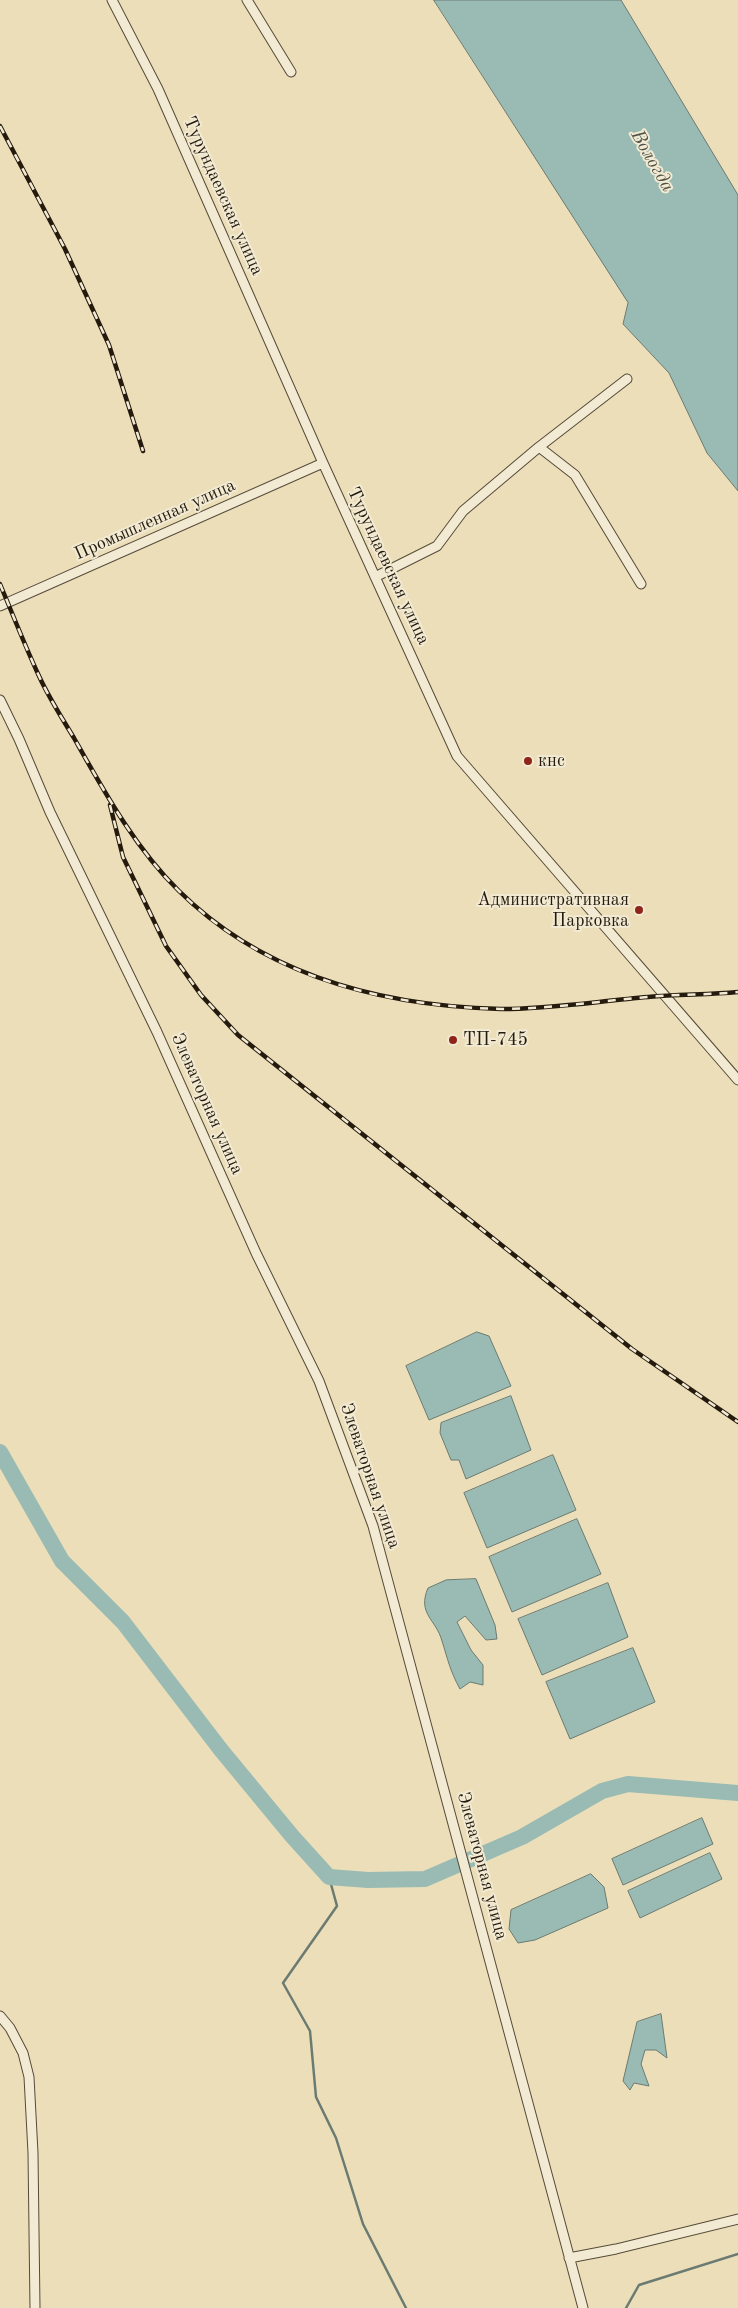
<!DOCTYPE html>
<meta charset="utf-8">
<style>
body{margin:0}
canvas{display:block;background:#ebdeb9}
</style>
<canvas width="738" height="2308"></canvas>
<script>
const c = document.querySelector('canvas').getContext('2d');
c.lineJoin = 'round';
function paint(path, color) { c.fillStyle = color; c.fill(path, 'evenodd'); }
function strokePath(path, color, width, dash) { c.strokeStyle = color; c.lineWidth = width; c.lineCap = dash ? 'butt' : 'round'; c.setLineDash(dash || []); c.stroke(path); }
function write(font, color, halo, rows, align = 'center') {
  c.font = font + ' "Old Standard TT",serif'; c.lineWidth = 4; c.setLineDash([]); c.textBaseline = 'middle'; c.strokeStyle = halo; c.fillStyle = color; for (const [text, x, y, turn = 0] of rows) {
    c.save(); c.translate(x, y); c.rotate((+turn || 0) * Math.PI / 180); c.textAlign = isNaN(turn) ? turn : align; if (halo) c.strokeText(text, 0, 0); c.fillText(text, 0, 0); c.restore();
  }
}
const water = new Path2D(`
 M 434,0 L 621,0 L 738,195 L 738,491 L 707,453 L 669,373 L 623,324 L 628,303 Z
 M 477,1332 L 489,1336 L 511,1386 L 429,1420 L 406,1366 Z
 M 511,1396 L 531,1450 L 466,1479 L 459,1460 L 451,1460 L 440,1433 L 441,1423 Z
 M 553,1455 L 576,1510 L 487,1548 L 464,1493 Z
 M 577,1519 L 601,1574 L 512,1612 L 489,1557 Z
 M 476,1579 L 495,1625 L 497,1639 L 486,1640 L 465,1616 L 457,1622 L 471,1650 L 483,1665 L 483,1685 L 470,1682 L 460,1689 C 450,1671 448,1660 442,1641 C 436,1619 417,1614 428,1588 L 446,1580 Z
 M 608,1583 L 628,1637 L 542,1675 L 518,1619 Z
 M 633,1648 L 655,1702 L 570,1739 L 546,1682 Z
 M 702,1818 L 713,1844 L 623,1885 L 612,1859 Z
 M 710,1853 L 722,1879 L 640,1918 L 628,1891 Z
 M 591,1874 L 604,1887 L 608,1908 L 535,1940 L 518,1943 L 509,1929 L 511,1910 Z
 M 661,2014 L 667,2058 L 656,2050 L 645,2050 L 641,2064 L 649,2086 L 634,2083 L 630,2090 L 623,2081 L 637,2022 Z`);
paint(water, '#99bbb4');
strokePath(water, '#6b7b72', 1);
strokePath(new Path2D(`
 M 329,1877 L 337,1906 L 283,1983 L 310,2031 L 316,2097 L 336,2138 L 363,2224 L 406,2308
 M 626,2308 L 639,2285 L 738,2254`), '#6b7b72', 2.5);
strokePath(new Path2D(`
 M 0,1452 L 62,1561 L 123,1622 L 221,1750 L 292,1836 L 329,1877 L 368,1880 L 425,1879 L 522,1837 L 602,1791 L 628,1784 L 738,1793`), '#99bbb4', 16);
const minor = new Path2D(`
 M 112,0 L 158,89 L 323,463 L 457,756 L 738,1080
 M 247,0 L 291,72
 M 539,447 L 575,475 L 641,584
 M 375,577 L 437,546 L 463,511 L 539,447 L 627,379
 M 0,606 L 323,463
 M 0,700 L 19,739 L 50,812 L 157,1032 L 256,1253 L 319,1381 L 373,1526 L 583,2308
 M 0,2016 L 10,2028 L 23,2053 L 29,2077 L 33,2153 L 35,2308
 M 569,2258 L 616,2249 L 738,2219`);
strokePath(minor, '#564b39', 11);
strokePath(minor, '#f2ead2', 9);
const rail = new Path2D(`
 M 0,126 L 65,249 L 109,345 L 143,451
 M 0,584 C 13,615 25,646 39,676 C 49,698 62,718 74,738 C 104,791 135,848 179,891 C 266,977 382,1006 501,1009 C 550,1009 599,1001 648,997 C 678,994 708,995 738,992
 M 110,805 L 123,857 L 166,946 L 201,995 L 238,1035 L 632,1349 L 738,1422`);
strokePath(rail, '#251a0e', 4.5);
strokePath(rail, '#f2ead2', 2.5, [8]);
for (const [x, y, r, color] of [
 [528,761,5,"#8f2418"],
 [639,910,5,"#8f2418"],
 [453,1040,5,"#8f2418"]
]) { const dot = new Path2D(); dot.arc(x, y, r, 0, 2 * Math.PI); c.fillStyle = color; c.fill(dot); strokePath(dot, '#f2ead2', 2); }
write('18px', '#251a0e', '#f2ead2', [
 ["Турундаевская улица",223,196,66],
 ["Промышленная улица",155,520,-24],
 ["Турундаевская улица",388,566,65],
 ["Элеваторная улица",207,1104,66],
 ["Элеваторная улица",370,1476,71],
 ["Элеваторная улица",482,1866,75]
]);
write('18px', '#251a0e', '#f2ead2', [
 ["кнс",538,761],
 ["Административная",629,900,"right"],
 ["Парковка",629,921,"right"],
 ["ТП-745",463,1040]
], 'left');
write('italic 19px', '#4e5248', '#f2ead2', [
 ["Вологда",652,161,60]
]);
</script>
